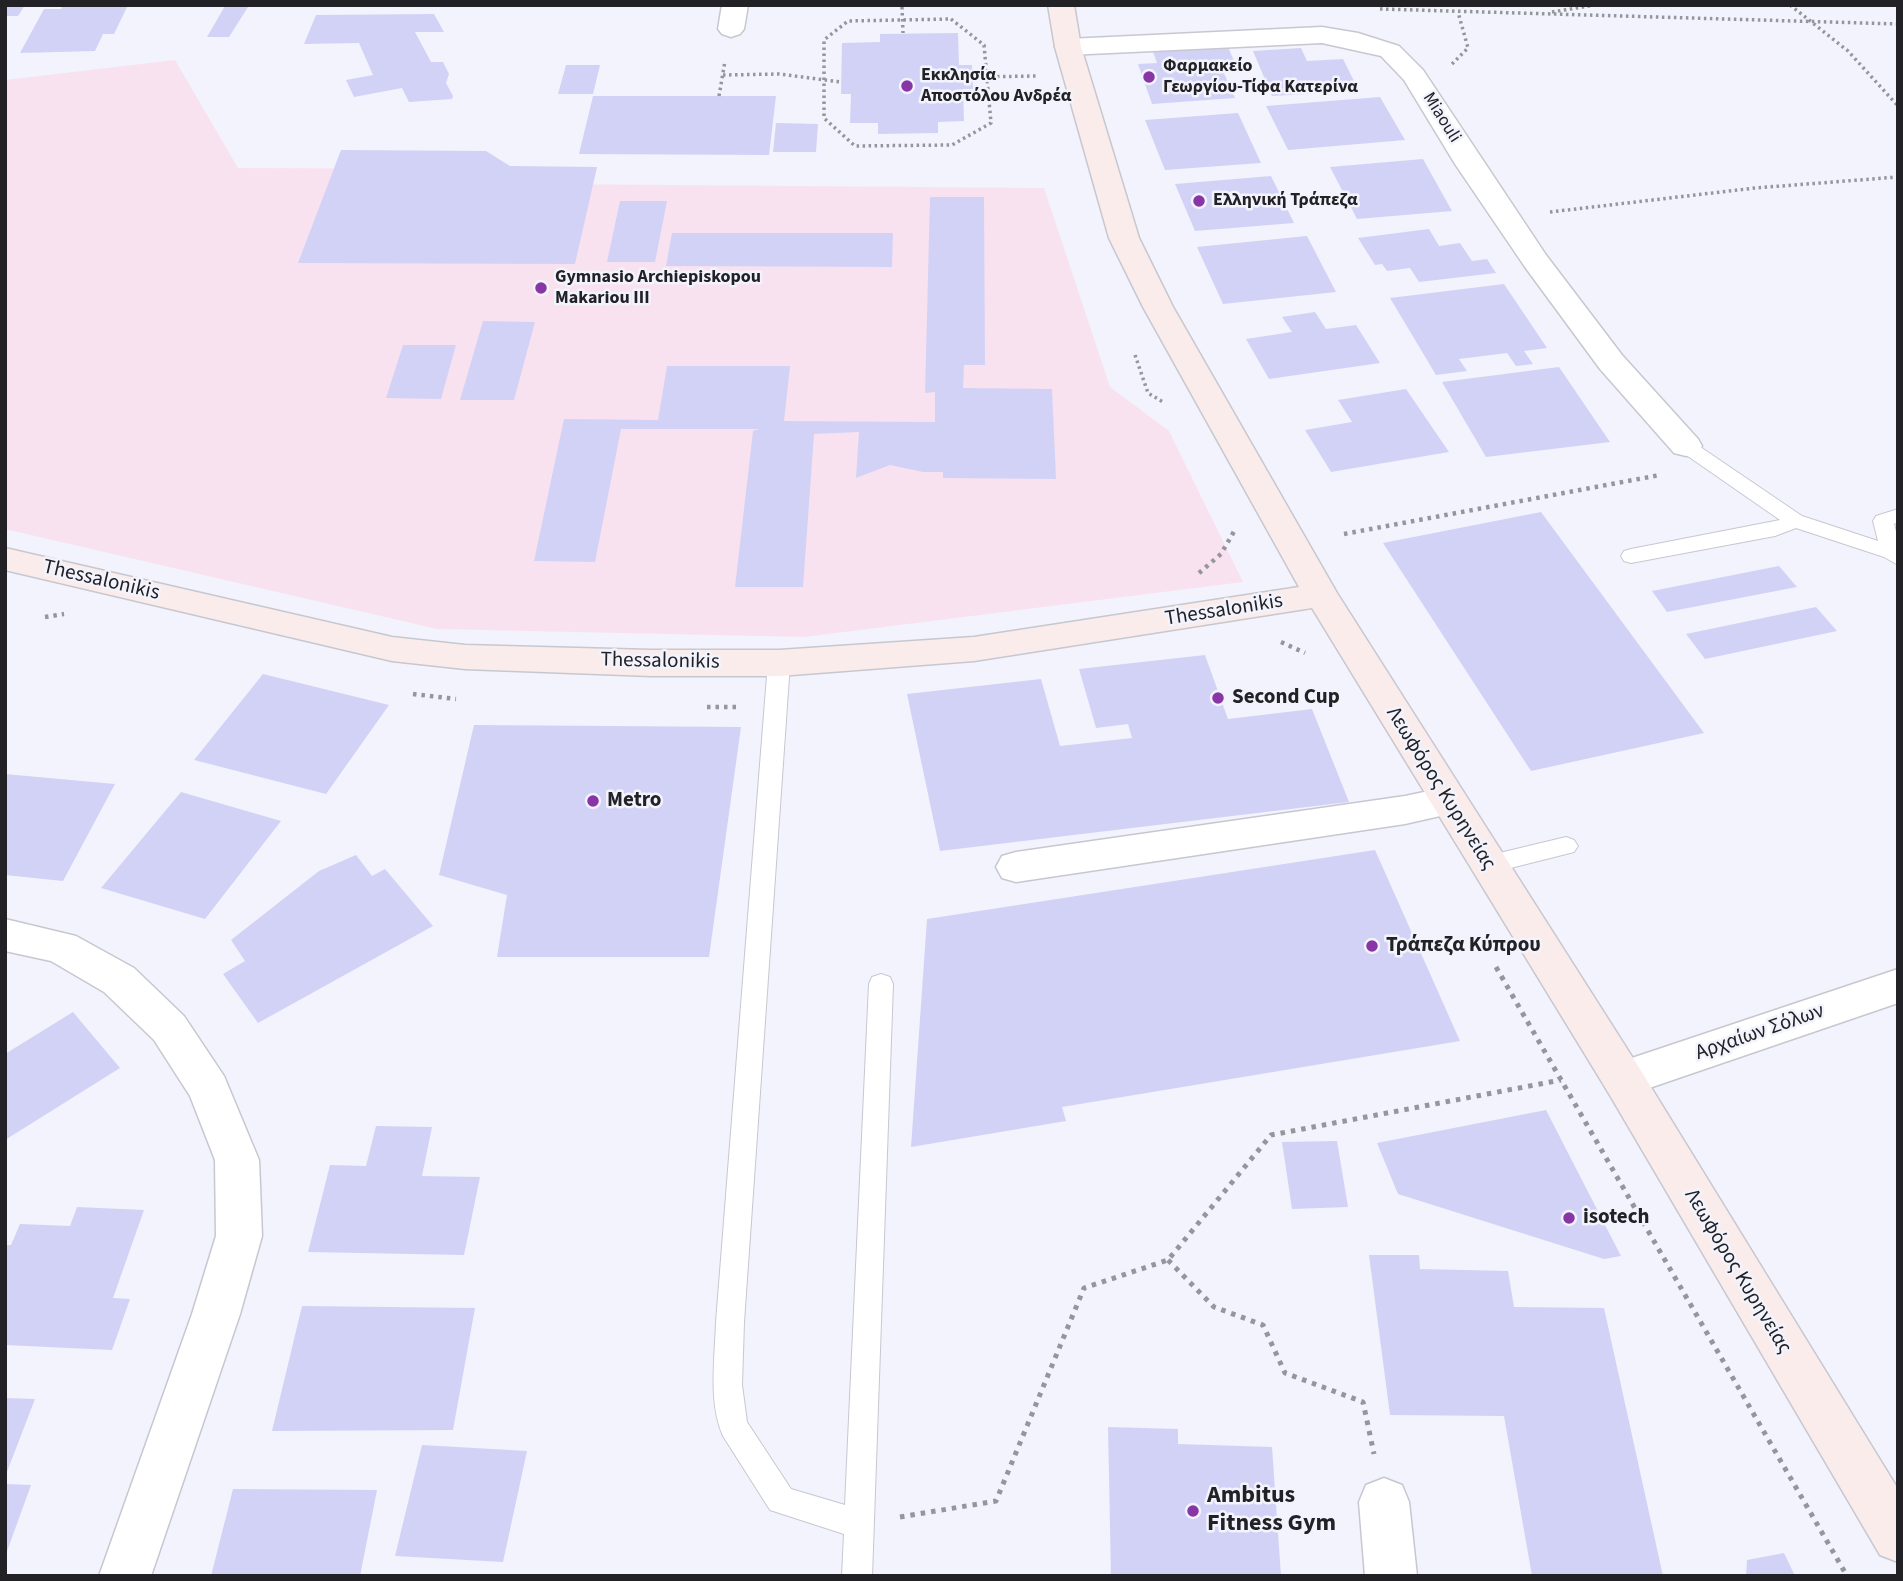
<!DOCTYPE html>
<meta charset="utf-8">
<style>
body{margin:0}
#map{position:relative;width:1903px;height:1581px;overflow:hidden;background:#f2f3fc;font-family:"Source Sans 3",sans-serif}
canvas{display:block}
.frame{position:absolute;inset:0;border:7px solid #222226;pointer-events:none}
</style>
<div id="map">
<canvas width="1903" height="1581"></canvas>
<div class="frame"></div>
</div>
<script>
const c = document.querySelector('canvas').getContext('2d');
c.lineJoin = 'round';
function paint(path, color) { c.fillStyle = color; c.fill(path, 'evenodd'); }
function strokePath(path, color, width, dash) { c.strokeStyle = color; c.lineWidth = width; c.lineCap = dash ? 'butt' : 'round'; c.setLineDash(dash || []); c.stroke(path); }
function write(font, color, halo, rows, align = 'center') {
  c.font = font + ' "Source Sans 3",sans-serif'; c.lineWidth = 5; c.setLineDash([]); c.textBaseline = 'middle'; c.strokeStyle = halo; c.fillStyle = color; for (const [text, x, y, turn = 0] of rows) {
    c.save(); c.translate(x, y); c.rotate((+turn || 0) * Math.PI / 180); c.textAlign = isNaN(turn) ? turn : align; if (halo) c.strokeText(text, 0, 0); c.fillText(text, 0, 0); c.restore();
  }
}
paint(new Path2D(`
 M 175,60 L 238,168 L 508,169 L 545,184 L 1044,188 L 1110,387 L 1169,431 L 1243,582 L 804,637 L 437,629 L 5,529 L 5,80 Z`), '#f8e2f0');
paint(new Path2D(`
 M 5,5 L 25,5 L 18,16 L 5,16 Z
 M 63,5 L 128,5 L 114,34 L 103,34 L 95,51 L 20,53 L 44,9 L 61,9 Z
 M 225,6 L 248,7 L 229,37 L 207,37 Z
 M 434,14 L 444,32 L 415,32 L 431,62 L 443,62 L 449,74 L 446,83 L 453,96 L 452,99 L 409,102 L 402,88 L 354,97 L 346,80 L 373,75 L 359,43 L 304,44 L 316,15 Z
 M 958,33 L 959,65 L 972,65 L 973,89 L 963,89 L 964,121 L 938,122 L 938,133 L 878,134 L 878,123 L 850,123 L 851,94 L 841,94 L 842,43 L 880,42 L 880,34 Z
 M 1228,47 L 1238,70 L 1223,71 L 1235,98 L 1152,104 L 1138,64 L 1157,63 L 1153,52 Z
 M 1301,48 L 1307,61 L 1343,59 L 1359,91 L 1272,96 L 1253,51 Z
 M 566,65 L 600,65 L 593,94 L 558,94 Z
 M 593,96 L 776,96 L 769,155 L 579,154 Z
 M 1380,97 L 1405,140 L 1288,150 L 1266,106 Z
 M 1238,113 L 1261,163 L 1165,170 L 1145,120 Z
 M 776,123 L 818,124 L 816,152 L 773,152 Z
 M 341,150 L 486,151 L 510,166 L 597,167 L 575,264 L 298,263 Z
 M 1423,159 L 1452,211 L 1357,219 L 1330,167 Z
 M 1271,176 L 1294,223 L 1195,231 L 1175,184 Z
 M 930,197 L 984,197 L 985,365 L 964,365 L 963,388 L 1052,389 L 1056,479 L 943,478 L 943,472 L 923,472 L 890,465 L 856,478 L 859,432 L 814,434 L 803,587 L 735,587 L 753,431 L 759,429 L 621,429 L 595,562 L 534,561 L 564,419 L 658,420 L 667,366 L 790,366 L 784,421 L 935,422 L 935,392 L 925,393 Z
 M 620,201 L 667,201 L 655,262 L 607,262 Z
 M 1429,229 L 1439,246 L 1460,243 L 1472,261 L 1487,259 L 1496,273 L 1419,282 L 1410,268 L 1387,271 L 1382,264 L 1375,265 L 1358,238 Z
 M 672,233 L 893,233 L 892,267 L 666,266 Z
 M 1307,236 L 1336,292 L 1223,304 L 1197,247 Z
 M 1504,284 L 1547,348 L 1524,351 L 1533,364 L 1516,366 L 1507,353 L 1459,359 L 1467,371 L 1436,375 L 1390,298 Z
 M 1315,312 L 1326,329 L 1356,325 L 1380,363 L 1269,379 L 1246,339 L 1292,332 L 1282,317 Z
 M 483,321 L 535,322 L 514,400 L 460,400 Z
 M 403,345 L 456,345 L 441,399 L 386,398 Z
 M 1559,367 L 1610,442 L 1486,457 L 1442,382 Z
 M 1406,389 L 1449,452 L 1331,472 L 1305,430 L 1352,422 L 1338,400 Z
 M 1541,512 L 1704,733 L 1531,771 L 1383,543 Z
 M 1779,566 L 1797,587 L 1667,612 L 1652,591 Z
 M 1816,607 L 1837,631 L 1705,659 L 1686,634 Z
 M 1205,655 L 1228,719 L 1312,709 L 1349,802 L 940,851 L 907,694 L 1041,679 L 1060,746 L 1132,738 L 1128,724 L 1096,728 L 1079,669 Z
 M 263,674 L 389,705 L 326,794 L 194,760 Z
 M 474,725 L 741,727 L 709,957 L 497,957 L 507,895 L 439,875 Z
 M 5,774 L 115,784 L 63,881 L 5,875 Z
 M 181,792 L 281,821 L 205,919 L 101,888 Z
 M 1375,850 L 1460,1041 L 1062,1107 L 1066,1121 L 911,1147 L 927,919 Z
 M 356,855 L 372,876 L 385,869 L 433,926 L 258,1023 L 223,974 L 245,961 L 231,940 L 319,871 Z
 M 73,1012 L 120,1068 L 5,1140 L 5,1054 Z
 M 1546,1110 L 1621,1256 L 1604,1259 L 1398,1194 L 1377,1143 Z
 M 376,1126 L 432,1127 L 422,1176 L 480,1177 L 464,1255 L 308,1252 L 330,1165 L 366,1166 Z
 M 1337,1141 L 1348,1207 L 1292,1209 L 1282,1142 Z
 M 77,1207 L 144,1210 L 113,1298 L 130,1299 L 112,1350 L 5,1345 L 5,1245 L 11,1245 L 20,1224 L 70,1226 Z
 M 1369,1255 L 1419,1255 L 1420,1269 L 1508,1271 L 1514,1307 L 1604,1308 L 1663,1576 L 1532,1576 L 1504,1416 L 1390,1415 Z
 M 302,1306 L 475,1308 L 453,1430 L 272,1431 Z
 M 5,1398 L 35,1399 L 5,1477 Z
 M 1108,1427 L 1178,1429 L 1178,1444 L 1272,1447 L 1281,1576 L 1111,1576 Z
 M 422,1445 L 527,1451 L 503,1562 L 395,1556 Z
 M 5,1484 L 31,1485 L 6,1554 L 5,1554 Z
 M 233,1489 L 377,1490 L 360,1576 L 211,1576 Z
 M 1784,1553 L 1795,1576 L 1746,1576 L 1747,1560 Z`), '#d2d2f7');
const service = new Path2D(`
 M 1686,440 L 1693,442 L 1802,516 L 1878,541 L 1873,521 L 1876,516 L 1898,509 L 1898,522 L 1894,524 L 1898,539 L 1898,565 L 1884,557 L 1796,528 L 1775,536 L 1631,563 L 1624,561 L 1621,556 L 1624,551 L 1631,549 L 1780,520 L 1679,450 L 1676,446 L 1679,442 Z
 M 779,656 L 787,658 L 790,663 L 744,1322 L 742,1385 L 747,1422 L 791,1489 L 845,1505 L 869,984 L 872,977 L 881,974 L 890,977 L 893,984 L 872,1576 L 842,1576 L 844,1534 L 770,1510 L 723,1436 C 708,1402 715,1358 716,1322 L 768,663 L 771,658 Z
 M 1566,837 L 1574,840 L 1578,846 L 1574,852 L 1487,874 L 1479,871 L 1475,865 L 1479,859 L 1487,856 Z`);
const minor = new Path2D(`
 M 722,5 L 748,5 L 744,29 L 740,34 L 731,37 L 722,34 L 718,29 Z
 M 1322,27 L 1358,33 L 1399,46 L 1423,70 L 1546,255 L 1622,355 L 1698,439 L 1702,446 L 1698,453 L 1686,456 L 1674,453 L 1600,369 L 1525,267 L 1455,164 L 1404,80 L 1381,56 L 1322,43 L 1068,55 L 1059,52 L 1055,47 L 1059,42 L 1068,39 Z
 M 1448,787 L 1462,791 L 1467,801 L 1462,811 L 1405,824 L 1016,882 L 1002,878 L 996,867 L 1002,856 L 1016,852 L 1405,796 Z
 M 5,919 L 76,936 L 134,968 L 184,1016 L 224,1076 L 259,1160 L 262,1236 L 240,1314 L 151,1576 L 99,1576 L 192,1314 L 216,1236 L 215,1160 L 190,1096 L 154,1040 L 104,992 L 51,961 L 5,951 Z
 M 1384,1478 L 1402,1485 L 1409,1502 L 1417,1576 L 1365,1576 L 1359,1502 L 1366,1485 Z`);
const tertiary = new Path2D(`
 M 1898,969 L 1898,1003 L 1623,1097 L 1608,1092 L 1601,1079 L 1608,1066 Z`);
const secondary = new Path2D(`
 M 1048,5 L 1074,5 L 1081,47 L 1139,238 L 1173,307 L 1337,593 L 1638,1066 L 1898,1489 L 1898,1562 L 1880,1555 L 1608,1092 L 1312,608 L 974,661 L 779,676 L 651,676 L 465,669 L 392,661 L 5,570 L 5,548 L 392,637 L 465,645 L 651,650 L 779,650 L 974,637 L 1299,587 L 1143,307 L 1109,238 L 1055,47 Z`);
strokePath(service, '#c7c7d0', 2);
strokePath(minor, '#c7c7d0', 3);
strokePath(tertiary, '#c7c7d0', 3);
strokePath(secondary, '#c7c7d0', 3);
strokePath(new Path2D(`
 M 1790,5 L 1848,51 L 1898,106
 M 902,7 L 903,33
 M 1380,9 L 1898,24
 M 1552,12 L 1595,5
 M 951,19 L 984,45 L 991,123 L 952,145 L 855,146 L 824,118 L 824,40 L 848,21 Z
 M 1452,64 L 1468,48 L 1458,12
 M 723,75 L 779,74 L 841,82
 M 973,77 L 1037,76
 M 719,96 L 725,61
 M 1550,212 L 1755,188 L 1898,177
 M 1135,355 L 1148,393 L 1163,402`), '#95969c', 3.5, [2.5, 3.5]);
strokePath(new Path2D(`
 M 1344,534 L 1660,475
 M 1199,573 L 1221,554 L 1236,528
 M 45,617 L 64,614
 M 1281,642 L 1305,653
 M 413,694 L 456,699
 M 707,707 L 736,707`), '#95969c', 4.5, [3.5, 5]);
strokePath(new Path2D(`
 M 1496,967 L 1847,1576
 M 1168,1260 L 1214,1307 L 1263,1325 L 1285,1373 L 1363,1402 L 1374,1454
 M 900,1517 L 996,1501 L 1084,1288 L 1168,1260 L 1271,1135 L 1561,1080`), '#95969c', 5, [4.5, 6]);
paint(service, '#fff');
paint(minor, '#fff');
paint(tertiary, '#fff');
paint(secondary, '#faecea');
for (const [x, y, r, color] of [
 [1149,77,7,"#8836a5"],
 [907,86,7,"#8836a5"],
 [1199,201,7,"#8836a5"],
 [541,288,7,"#8836a5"],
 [1218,698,7,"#8836a5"],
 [593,801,7,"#8836a5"],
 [1372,946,7,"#8836a5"],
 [1569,1218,7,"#8836a5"],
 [1193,1511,7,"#8836a5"]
]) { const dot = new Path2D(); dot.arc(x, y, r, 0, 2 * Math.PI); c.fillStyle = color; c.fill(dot); strokePath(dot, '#f2f3fc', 2.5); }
write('bold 18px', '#222226', '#f2f3fc', [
 ["Φαρμακείο",1163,67],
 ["Γεωργίου-Τίφα Κατερίνα",1163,88],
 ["Εκκλησία",921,76],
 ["Αποστόλου Ανδρέα",921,97],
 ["Ελληνική Τράπεζα",1213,201],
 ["Gymnasio Archiepiskopou",555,278],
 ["Makariou III",555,299]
], 'left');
write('18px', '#222226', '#f2f3fc', [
 ["Miaouli",1441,118,58]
]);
write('21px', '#222226', '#f2f3fc', [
 ["Thessalonikis",101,581,13],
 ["Thessalonikis",1224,611,-9],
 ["Thessalonikis",660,662,1],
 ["Λεωφόρος Κυρηνείας",1440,789,58],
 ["Αρχαίων Σόλων",1760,1033,-19],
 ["Λεωφόρος Κυρηνείας",1737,1272,59]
]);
write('bold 21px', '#222226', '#f2f3fc', [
 ["Second Cup",1232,698],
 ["Metro",607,801],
 ["Τράπεζα Κύπρου",1386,946],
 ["isotech",1583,1218]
], 'left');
write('bold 24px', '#222226', '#f2f3fc', [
 ["Ambitus",1207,1497],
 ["Fitness Gym",1207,1525]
], 'left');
</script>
